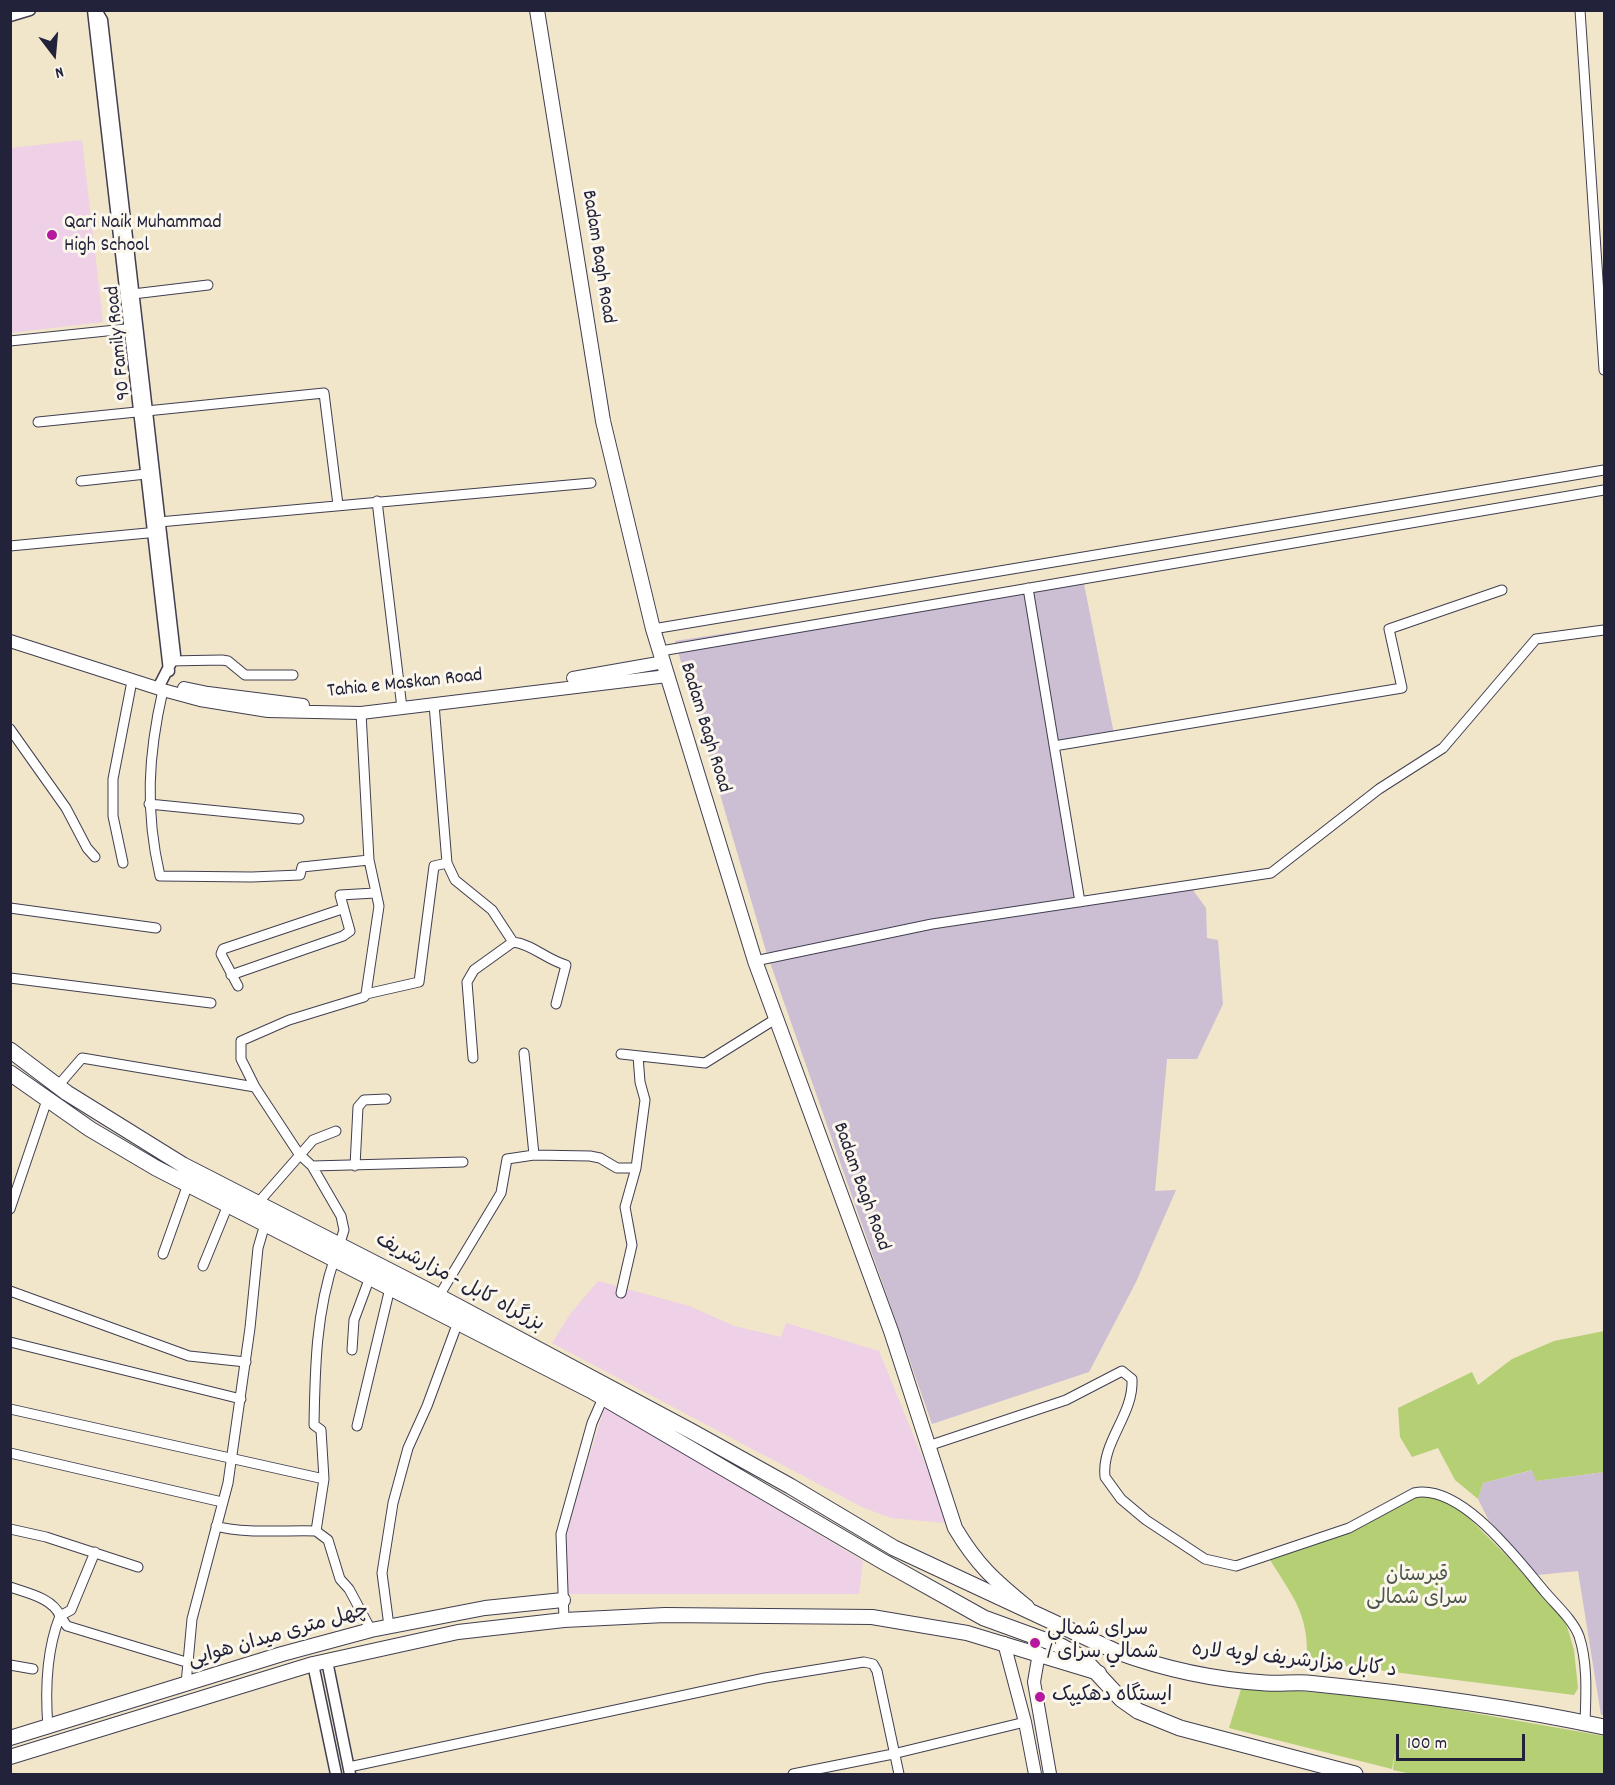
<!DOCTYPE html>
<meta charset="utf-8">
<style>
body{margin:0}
#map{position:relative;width:1615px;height:1785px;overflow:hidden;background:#f1e5ca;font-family:Dekko,sans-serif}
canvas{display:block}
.frame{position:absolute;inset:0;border:12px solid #22223b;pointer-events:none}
.north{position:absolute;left:24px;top:24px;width:60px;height:60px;-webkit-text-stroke:4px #fbf7ec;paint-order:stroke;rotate:164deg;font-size:16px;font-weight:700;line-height:24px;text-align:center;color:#22223b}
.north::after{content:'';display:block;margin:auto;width:21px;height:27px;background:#22223b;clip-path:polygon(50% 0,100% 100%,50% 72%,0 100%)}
.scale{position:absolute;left:1396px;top:1734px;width:129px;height:27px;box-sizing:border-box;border:3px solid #22223b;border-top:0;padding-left:8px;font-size:18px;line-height:21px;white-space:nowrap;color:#22223b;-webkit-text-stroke:4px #fbf7ec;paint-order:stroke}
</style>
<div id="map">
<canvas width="1615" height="1785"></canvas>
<div class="frame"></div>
<div class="north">N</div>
<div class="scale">100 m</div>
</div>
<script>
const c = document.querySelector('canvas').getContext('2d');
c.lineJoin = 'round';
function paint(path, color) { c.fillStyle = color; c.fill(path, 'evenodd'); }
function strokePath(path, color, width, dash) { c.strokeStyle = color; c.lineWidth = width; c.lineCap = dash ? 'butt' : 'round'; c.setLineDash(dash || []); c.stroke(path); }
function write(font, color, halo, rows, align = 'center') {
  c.font = font + ' Dekko,"Playpen Sans Arabic",sans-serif'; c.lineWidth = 6; c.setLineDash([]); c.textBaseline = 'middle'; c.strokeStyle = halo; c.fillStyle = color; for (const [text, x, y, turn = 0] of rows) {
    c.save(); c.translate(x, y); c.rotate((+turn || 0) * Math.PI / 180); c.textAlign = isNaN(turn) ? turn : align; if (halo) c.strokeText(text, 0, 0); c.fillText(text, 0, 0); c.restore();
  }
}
paint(new Path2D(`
 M 82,140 L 103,322 L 11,333 L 11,148 Z
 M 598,1281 L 689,1306 L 734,1326 L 781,1337 L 786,1323 L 879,1351 L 941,1503 L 945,1523 L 891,1518 L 862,1507 L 552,1343 L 571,1313 Z
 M 605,1406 L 863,1561 L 859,1594 L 567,1594 L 566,1531 Z`), '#eed0e7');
paint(new Path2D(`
 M 1083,579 L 1114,734 L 1055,745 L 1079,902 L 1190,886 L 1206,908 L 1207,938 L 1218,940 L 1223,1004 L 1197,1059 L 1167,1059 L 1155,1191 L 1176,1190 L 1136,1282 L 1089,1372 L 932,1424 L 766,951 L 675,641 Z
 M 1533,1470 L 1536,1481 L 1604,1472 L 1604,1715 L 1601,1715 L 1578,1571 L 1537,1575 L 1488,1519 L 1478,1499 L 1483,1483 Z`), '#ccbed3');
paint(new Path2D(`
 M 1604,1331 L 1604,1472 L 1536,1481 L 1532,1470 L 1483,1483 L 1478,1499 L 1455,1480 L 1438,1448 L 1412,1457 L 1400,1437 L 1398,1408 L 1472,1372 L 1478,1385 L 1512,1359 L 1554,1341 Z
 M 1425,1488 L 1447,1496 L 1509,1558 L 1566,1623 L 1574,1650 L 1578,1688 L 1574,1695 L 1307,1661 C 1309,1611 1291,1595 1267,1555 L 1359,1522 L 1396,1499 Z
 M 1242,1686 L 1400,1700 L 1604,1736 L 1604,1774 L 1411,1774 L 1393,1770 L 1395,1751 L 1392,1769 L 1229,1728 Z`), '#b5cf75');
const minor = new Path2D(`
 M 1580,10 L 1604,370
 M 133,294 L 208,285
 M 10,341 L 135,328
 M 38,422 L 324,393 L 338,505
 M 81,481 L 146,474
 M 377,501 L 402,708
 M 159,522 L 591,483
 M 10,546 L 158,532
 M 1028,588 L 1080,902
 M 653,629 L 1604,470
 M 661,651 L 1604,490
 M 168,661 L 222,660 L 228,661 L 245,675 L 293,675
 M 163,690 C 148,755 145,811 160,876 L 252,877 L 300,875 L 302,867 L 369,860
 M 434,704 L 447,863 L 455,880 L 492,910 L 513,942
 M 361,713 L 369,860 L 379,906 L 366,994
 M 10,729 L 66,808 L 87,848 L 95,857
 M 1054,746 L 1402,688 L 1389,629 L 1502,590
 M 149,804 L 299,819
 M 123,863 L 113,816 L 113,779 L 132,681
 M 10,908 L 156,928
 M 755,961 L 932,924 L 1271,873 L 1379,789 L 1443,748 L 1536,639 L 1604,630
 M 231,975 L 343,936 L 350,931 L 340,895 L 375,893
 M 10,978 L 211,1003
 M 238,986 L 221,954 L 223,949 L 342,909
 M 524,1053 L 534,1155
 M 621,1054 L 705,1063 L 777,1018
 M 473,1058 L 467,982 L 474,970 L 513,942 C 532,944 547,960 566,965 L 556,1004
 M 57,1087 L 82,1058 L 255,1087
 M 312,1166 L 463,1162
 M 355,1166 L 358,1107 L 364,1100 L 386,1099
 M 257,1204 L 313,1140 L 336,1131
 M 10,1209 L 47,1100
 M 339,1246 L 344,1230 L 341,1216 L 312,1166 L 299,1154 L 255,1087 L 241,1059 L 241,1041 L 289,1020 L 364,997 L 366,994 L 419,982 L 434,866 L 447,863
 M 163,1254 L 188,1184
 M 335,1257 C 316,1312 315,1367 314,1425 L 321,1430 L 324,1479 L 316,1531 L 328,1540 L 340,1579 L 349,1589 L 371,1630
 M 203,1266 L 228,1205
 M 10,1291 L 189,1356 L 246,1362
 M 621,1293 L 632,1245 L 625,1207 L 636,1168 L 645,1100 L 640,1082 L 638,1056
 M 439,1296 L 501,1193 L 507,1159 L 534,1155 L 590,1156 L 600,1158 L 617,1168 L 636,1168
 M 10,1342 L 241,1399
 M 352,1350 L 354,1320 L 370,1277
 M 10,1409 L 324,1479
 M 357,1426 L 390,1288
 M 928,1446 L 1066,1400 L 1122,1371 L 1132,1379 C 1134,1415 1101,1442 1105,1477 L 1121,1499 L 1146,1520 L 1205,1559 L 1236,1566 L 1349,1528 L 1414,1493 C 1461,1483 1518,1560 1545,1592 C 1556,1605 1573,1620 1579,1636 C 1588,1663 1586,1695 1585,1723
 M 10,1453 L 222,1502
 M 216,1526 C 244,1534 285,1530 316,1531
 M 10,1529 L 46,1537 L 138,1567
 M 95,1552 L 71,1610 L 60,1616 L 67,1626 L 186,1662
 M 10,1587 C 27,1593 53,1598 60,1616 C 46,1651 45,1690 48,1727
 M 564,1620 L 561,1534 L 592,1423 L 603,1398
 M 389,1626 L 382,1573 L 393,1503 L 408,1448 L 427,1406 L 458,1322
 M 10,1665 L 33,1669
 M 186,1684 L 192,1619 L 228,1483 L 250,1328 L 258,1248 L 265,1224
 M 349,1767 L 765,1678 L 864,1662 L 873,1664 L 877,1671 L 899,1774
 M 793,1774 L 893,1754 L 1025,1722`);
const tertiary = new Path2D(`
 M 93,10 L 169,671
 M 96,10 L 102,20 L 175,655 L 158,688
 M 10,16 L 30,10
 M 327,1661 L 350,1774
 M 313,1664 L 336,1774`);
const secondary = new Path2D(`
 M 10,641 L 163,690 L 200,700 L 268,711 L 361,713 L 667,676
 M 573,678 L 664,662
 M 184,688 L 208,693 L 303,705
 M 1004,1643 L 1025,1722 L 1035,1774
 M 1039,1653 L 1034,1682 L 1050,1774`);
const primary = new Path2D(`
 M 537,10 L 603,421 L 653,629 L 755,961 L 891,1331 L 955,1528 C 977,1565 994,1580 1027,1607
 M 10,1738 L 282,1654 L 371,1630 L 485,1608 L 563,1600
 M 10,1757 L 313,1664 L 458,1632 L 564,1620 L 665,1615 L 872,1617 L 967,1633 L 1099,1673`);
const trunk = new Path2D(`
 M 10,1050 L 67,1093 L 183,1165 L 425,1289 L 691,1431 L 790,1486 L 894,1548 L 1115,1651 C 1164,1669 1214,1680 1266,1683 C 1280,1684 1294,1682 1307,1683 C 1407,1693 1507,1706 1604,1727
 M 10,1073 L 90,1129 L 156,1168 L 592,1391 L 882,1561 L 984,1618 L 1061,1646 L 1083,1658 L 1121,1699 L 1138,1711 L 1180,1728 L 1355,1774`);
strokePath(minor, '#413f50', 11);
strokePath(tertiary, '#413f50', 13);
strokePath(secondary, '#413f50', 14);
strokePath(primary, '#413f50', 16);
strokePath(trunk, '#413f50', 17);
strokePath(minor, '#fff', 9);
strokePath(tertiary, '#fff', 10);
strokePath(secondary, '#fff', 12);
strokePath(primary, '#fff', 14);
strokePath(trunk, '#fff', 15);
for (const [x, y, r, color] of [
 [52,235,6,"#b5179e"],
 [1035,1643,6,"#b5179e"],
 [1040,1697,6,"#b5179e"]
]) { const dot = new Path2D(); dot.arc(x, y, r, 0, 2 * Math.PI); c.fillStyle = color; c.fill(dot); strokePath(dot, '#fbf7ec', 2); }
write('20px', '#22223b', '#fbf7ec', [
 ["Qari Naik Muhammad",64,224],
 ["High School",64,247],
 ["سرای شمالي",1047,1631],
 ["/ شمالي سرای",1047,1654],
 ["ایستگاه دهکیپک",1052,1697]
], 'left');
write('20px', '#22223b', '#fbf7ec', [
 ["Badam Bagh Road",597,257,81],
 ["90 Family Road",120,343,-96],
 ["Tahia e Maskan Road",405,685,-6],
 ["Badam Bagh Road",704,728,73],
 ["Badam Bagh Road",860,1187,70],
 ["بزرگراه کابل - مزارشریف",459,1284,28],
 ["چهل متری میدان هوایی",279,1637,-16],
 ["د کابل مزارشریف لویه لاره",1294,1662,6]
]);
write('20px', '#4e564c', '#fbf7ec', [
 ["قبرستان",1417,1577],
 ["سرای شمالی",1417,1600]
]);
</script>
